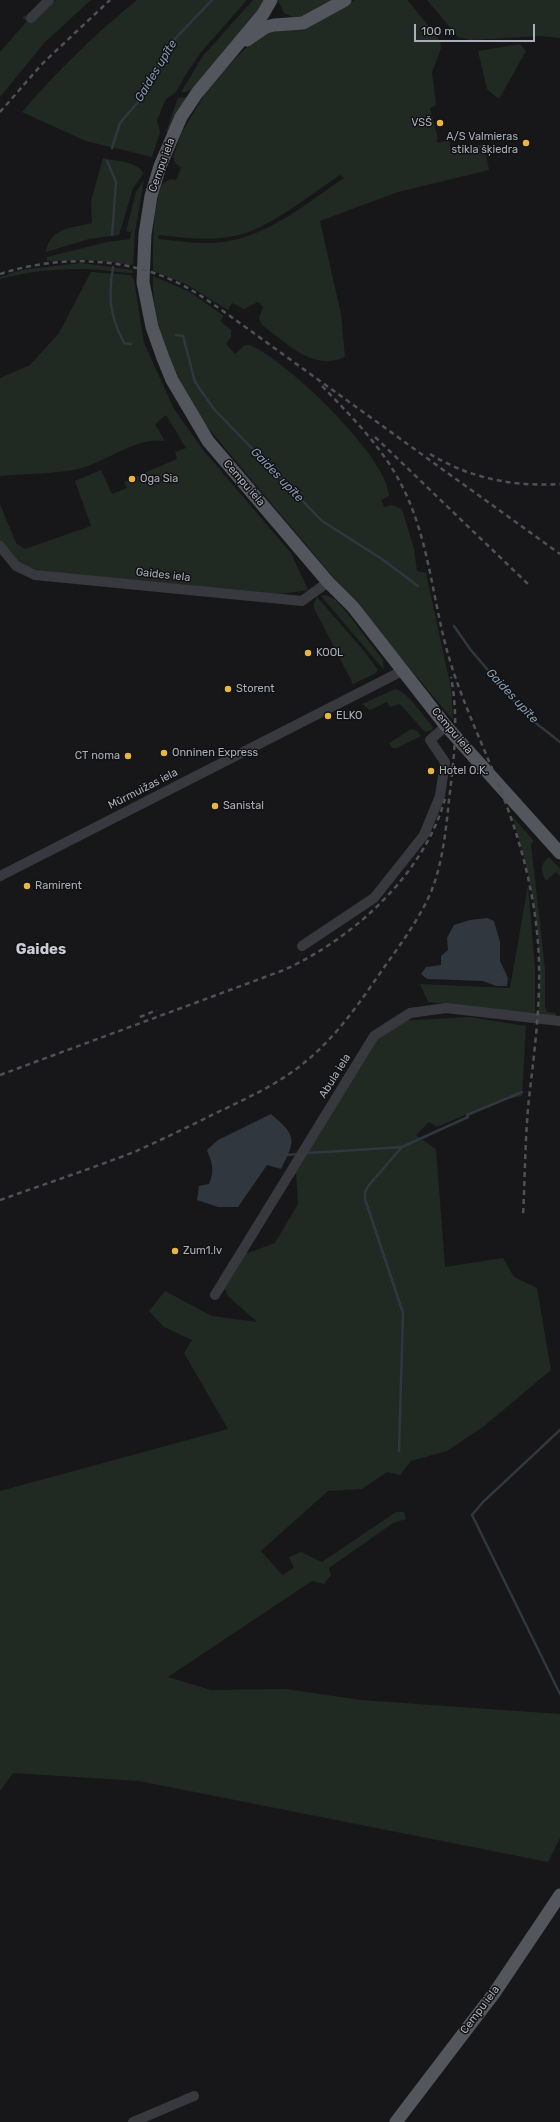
<!DOCTYPE html>
<meta charset="utf-8">
<style>
body{margin:0}
#map{position:relative;width:560px;height:2122px;overflow:hidden;background:#171719;font-family:Rubik,sans-serif}
canvas{display:block}
.scale{position:absolute;left:414px;top:24px;width:121px;height:18px;box-sizing:border-box;border:2px solid #aaaeb8;border-top:0;padding-left:5px;font-size:12px;line-height:14px;white-space:nowrap;color:#aaaeb8;-webkit-text-stroke:3px #121214;paint-order:stroke}
</style>
<div id="map">
<canvas width="560" height="2122"></canvas>
<div class="scale">100 m</div>
</div>
<script>
const c = document.querySelector('canvas').getContext('2d');
c.lineJoin = 'round';
function paint(path, color) { c.fillStyle = color; c.fill(path, 'evenodd'); }
function strokePath(path, color, width, dash) { c.strokeStyle = color; c.lineWidth = width; c.lineCap = dash ? 'butt' : 'round'; c.setLineDash(dash || []); c.stroke(path); }
function write(font, color, halo, rows, align = 'center') {
  c.font = font + ' Rubik,sans-serif'; c.lineWidth = 3; c.setLineDash([]); c.textBaseline = 'middle'; c.strokeStyle = halo; c.fillStyle = color; for (const [text, x, y, turn = 0] of rows) {
    c.save(); c.translate(x, y); c.rotate((+turn || 0) * Math.PI / 180); c.textAlign = isNaN(turn) ? turn : align; if (halo) c.strokeText(text, 0, 0); c.fillText(text, 0, 0); c.restore();
  }
}
paint(new Path2D(`
 M 56,0 L 91,0 L 45,42 L 0,97 L 0,52 L 27,21 L 22,18 L 25,15 L 33,22 Z
 M 137,0 L 247,0 L 201,52 L 185,76 L 176,92 L 166,99 L 157,120 L 160,132 L 152,157 L 86,141 L 22,112 C 57,71 95,34 137,0 Z
 M 253,0 L 266,0 L 194,88 L 186,92 L 181,92 L 203,56 Z
 M 278,0 L 335,0 L 301,18 L 295,18 L 284,13 Z
 M 355,0 L 407,0 L 411,4 L 440,41 L 441,48 L 432,73 L 436,105 L 430,108 L 438,139 L 436,140 L 438,143 L 449,140 L 451,151 L 484,144 L 489,170 L 398,192 L 320,221 L 341,314 L 345,357 C 312,371 288,344 262,325 L 259,318 L 263,307 L 258,302 L 244,309 L 232,303 L 228,310 L 186,284 L 153,271 C 153,241 152,212 162,184 L 171,179 L 176,180 L 181,167 L 176,164 L 173,157 L 181,134 L 207,90 L 226,68 L 248,46 L 266,31 L 313,22 ZM 340,175 L 344,178 C 306,203 269,236 223,242 C 201,245 179,241 158,239 L 159,235 C 182,238 211,241 235,236 C 269,229 311,194 340,175 Z
 M 427,0 L 560,0 L 560,38 L 540,36 L 470,40 L 458,37 Z
 M 520,44 L 526,51 L 499,99 L 487,89 L 478,51 Z
 M 187,97 L 168,132 L 166,132 L 178,98 Z
 M 103,158 C 114,161 140,161 143,174 L 133,188 L 119,235 L 89,239 L 46,252 C 50,227 72,228 92,223 L 91,201 Z
 M 144,180 L 135,232 L 133,265 L 92,260 L 47,261 L 47,257 L 107,242 L 130,239 L 131,232 L 126,231 L 136,192 Z
 M 81,263 L 133,270 L 133,273 C 123,273 113,271 102,270 C 68,267 33,270 0,279 L 0,277 L 21,270 Z
 M 91,272 L 131,275 L 134,280 L 144,343 L 174,409 L 204,451 L 291,553 L 308,590 L 281,594 L 39,571 L 19,563 L 0,542 L 0,504 L 16,543 L 25,549 L 91,526 L 75,481 L 101,470 L 112,494 L 127,488 L 124,482 L 177,459 L 175,452 L 186,448 L 166,415 L 155,424 L 165,441 C 135,436 103,465 73,470 C 50,474 24,474 0,476 L 0,378 L 30,365 L 59,333 Z
 M 153,276 L 190,292 L 224,316 L 220,321 L 231,330 L 231,337 L 226,344 L 235,354 L 245,345 L 250,345 C 286,360 388,457 389,496 L 381,500 L 384,507 L 392,505 L 402,509 L 414,549 L 417,571 L 426,573 L 451,688 L 453,720 L 198,416 C 175,373 151,326 153,276 Z
 M 325,595 L 335,599 L 348,614 L 383,660 L 384,670 L 321,596 Z
 M 317,597 L 364,651 L 378,670 L 376,673 L 353,684 L 314,608 L 314,603 Z
 M 395,689 C 406,690 425,718 433,727 L 432,730 L 425,732 L 400,704 L 390,707 L 387,702 L 370,710 L 362,704 Z
 M 411,729 L 417,731 L 421,736 L 397,748 L 392,748 L 389,743 Z
 M 512,816 L 534,841 L 531,844 L 545,968 L 545,1008 L 547,1012 L 556,1013 L 555,1017 L 538,1014 C 544,946 533,881 512,816 Z
 M 549,857 L 560,869 L 560,876 L 556,872 L 546,881 C 541,872 539,864 549,857 Z
 M 528,885 L 535,967 L 535,1013 L 428,1002 L 420,984 L 510,988 Z
 M 470,1017 L 526,1026 L 522,1096 L 495,1102 L 437,1127 L 429,1122 L 416,1135 L 436,1149 L 445,1267 L 503,1258 L 514,1277 L 537,1288 L 551,1370 L 483,1427 L 447,1451 L 411,1461 L 400,1475 L 387,1472 L 362,1489 L 328,1491 L 261,1551 L 282,1575 L 294,1568 L 289,1557 L 301,1552 L 322,1562 L 396,1512 L 404,1512 L 406,1519 L 393,1523 L 329,1568 L 331,1575 L 324,1584 L 312,1581 L 168,1677 L 211,1690 L 286,1689 L 361,1700 L 560,1714 L 560,1838 L 548,1862 L 139,1781 L 13,1773 L 0,1791 L 0,1491 L 228,1429 L 184,1353 L 192,1340 L 164,1327 L 149,1311 L 165,1291 L 212,1316 L 257,1322 L 228,1296 L 219,1278 L 237,1250 L 248,1253 L 275,1243 L 298,1204 L 296,1170 L 375,1039 L 397,1021 Z`), '#212923');
paint(new Path2D(`
 M 487,918 L 494,921 L 500,942 L 500,961 L 508,978 L 507,986 L 496,986 L 483,981 L 427,979 L 421,974 L 426,967 L 441,965 L 441,956 L 448,950 L 447,938 L 454,925 L 470,920 Z
 M 271,1114 C 297,1136 296,1140 281,1169 L 267,1165 L 238,1207 L 218,1207 L 197,1200 L 199,1186 L 209,1184 C 215,1170 212,1163 207,1150 L 218,1140 Z`), '#30373e');
strokePath(new Path2D(`
 M 112,148 L 120,123 L 139,101 L 173,41 L 212,0
 M 107,161 L 116,182 L 112,235
 M 113,267 C 108,296 110,317 124,343 L 131,344
 M 176,335 L 183,336 L 195,382 L 214,409 L 322,521 L 382,559 L 418,586
 M 454,626 L 470,649 L 527,716 L 560,742
 M 467,1115 L 522,1092
 M 402,1147 L 468,1117
 M 309,1153 L 402,1147 L 369,1185 L 365,1192 L 365,1199 L 403,1313 L 399,1451
 M 286,1155 L 299,1154
 M 560,1430 L 483,1502 L 472,1515 L 560,1694`), '#30373e', 2.5);
strokePath(new Path2D(`
 M 31,18 L 49,0
 M 0,546 L 16,566 L 35,575 L 302,601 L 328,582
 M 0,876 L 404,670
 M 302,946 L 374,898 L 424,835 L 440,796 L 445,762 L 430,740 L 446,726
 M 215,1295 L 374,1036 L 410,1013 L 446,1008 L 560,1021
 M 133,2122 L 194,2096`), '#38393e', 10);
strokePath(new Path2D(`
 M 271,0 L 263,14 L 197,93 L 181,117 L 160,166 L 151,196 L 145,234 L 143,282 L 152,327 L 163,358 L 172,380 L 208,441 L 328,582 L 353,607 L 446,726 L 560,853
 M 247,40 L 266,27 L 274,25 L 303,23 L 345,0
 M 396,2122 L 495,1992 L 560,1895`), '#54565d', 13);
strokePath(new Path2D(`
 M 0,112 L 43,63 L 110,0
 M 0,274 C 55,256 120,256 174,281 C 192,289 207,300 223,311 L 560,554
 M 322,386 C 353,418 385,450 404,490 C 430,543 433,605 450,661 C 468,719 497,773 515,830 C 527,867 535,905 538,943 C 542,994 535,1047 529,1098 C 525,1137 525,1177 523,1217
 M 375,437 L 530,586
 M 430,454 C 469,478 514,487 560,484
 M 140,1017 L 157,1010
 M 0,1075 L 284,970 C 354,938 424,874 445,799
 M 0,1200 C 45,1184 90,1169 134,1152 C 161,1140 188,1127 214,1114 C 241,1101 268,1089 292,1072 C 332,1044 358,1005 385,966 C 403,941 422,915 433,887 C 443,859 446,829 449,800 C 454,759 459,718 451,677`), '#4f5157', 2.5, [5, 4]);
for (const [x, y, r, color] of [
 [440,123,4,"#e9b73f"],
 [526,143,4,"#e9b73f"],
 [132,479,4,"#e9b73f"],
 [308,653,4,"#e9b73f"],
 [228,689,4,"#e9b73f"],
 [328,716,4,"#e9b73f"],
 [164,753,4,"#e9b73f"],
 [128,756,4,"#e9b73f"],
 [431,771,4,"#e9b73f"],
 [215,806,4,"#e9b73f"],
 [27,886,4,"#e9b73f"],
 [175,1251,4,"#e9b73f"]
]) { const dot = new Path2D(); dot.arc(x, y, r, 0, 2 * Math.PI); c.fillStyle = color; c.fill(dot); strokePath(dot, '#121214', 1.5); }
write('11px', '#aaaeb8', '#121214', [
 ["VSŠ",432,123,"right"],
 ["A/S Valmieras",518,137,"right"],
 ["stikla šķiedra",518,150,"right"],
 ["Oga Sia",140,479],
 ["KOOL",316,653],
 ["Storent",236,689],
 ["ELKO",336,716],
 ["Onninen Express",172,753],
 ["CT noma",120,756,"right"],
 ["Hotel O.K.",439,771],
 ["Sanistal",223,806],
 ["Ramirent",35,886],
 ["Zum1.lv",183,1251]
], 'left');
write('11px', '#aaaeb8', '#121214', [
 ["Cempu iela",162,165,-70],
 ["Cempu iela",244,483,49],
 ["Gaides iela",163,575,6],
 ["Cempu iela",452,731,50],
 ["Mūrmuižas iela",143,789,-27],
 ["Abula iela",335,1076,-58],
 ["Cempu iela",480,2010,-53]
]);
write('italic 12px', '#839ab1', '#121214', [
 ["Gaides upīte",156,71,-59],
 ["Gaides upīte",277,475,46],
 ["Gaides upīte",512,696,47]
]);
write('bold 15px', '#cbcdd4', '#121214', [
 ["Gaides",41,950]
]);
</script>
